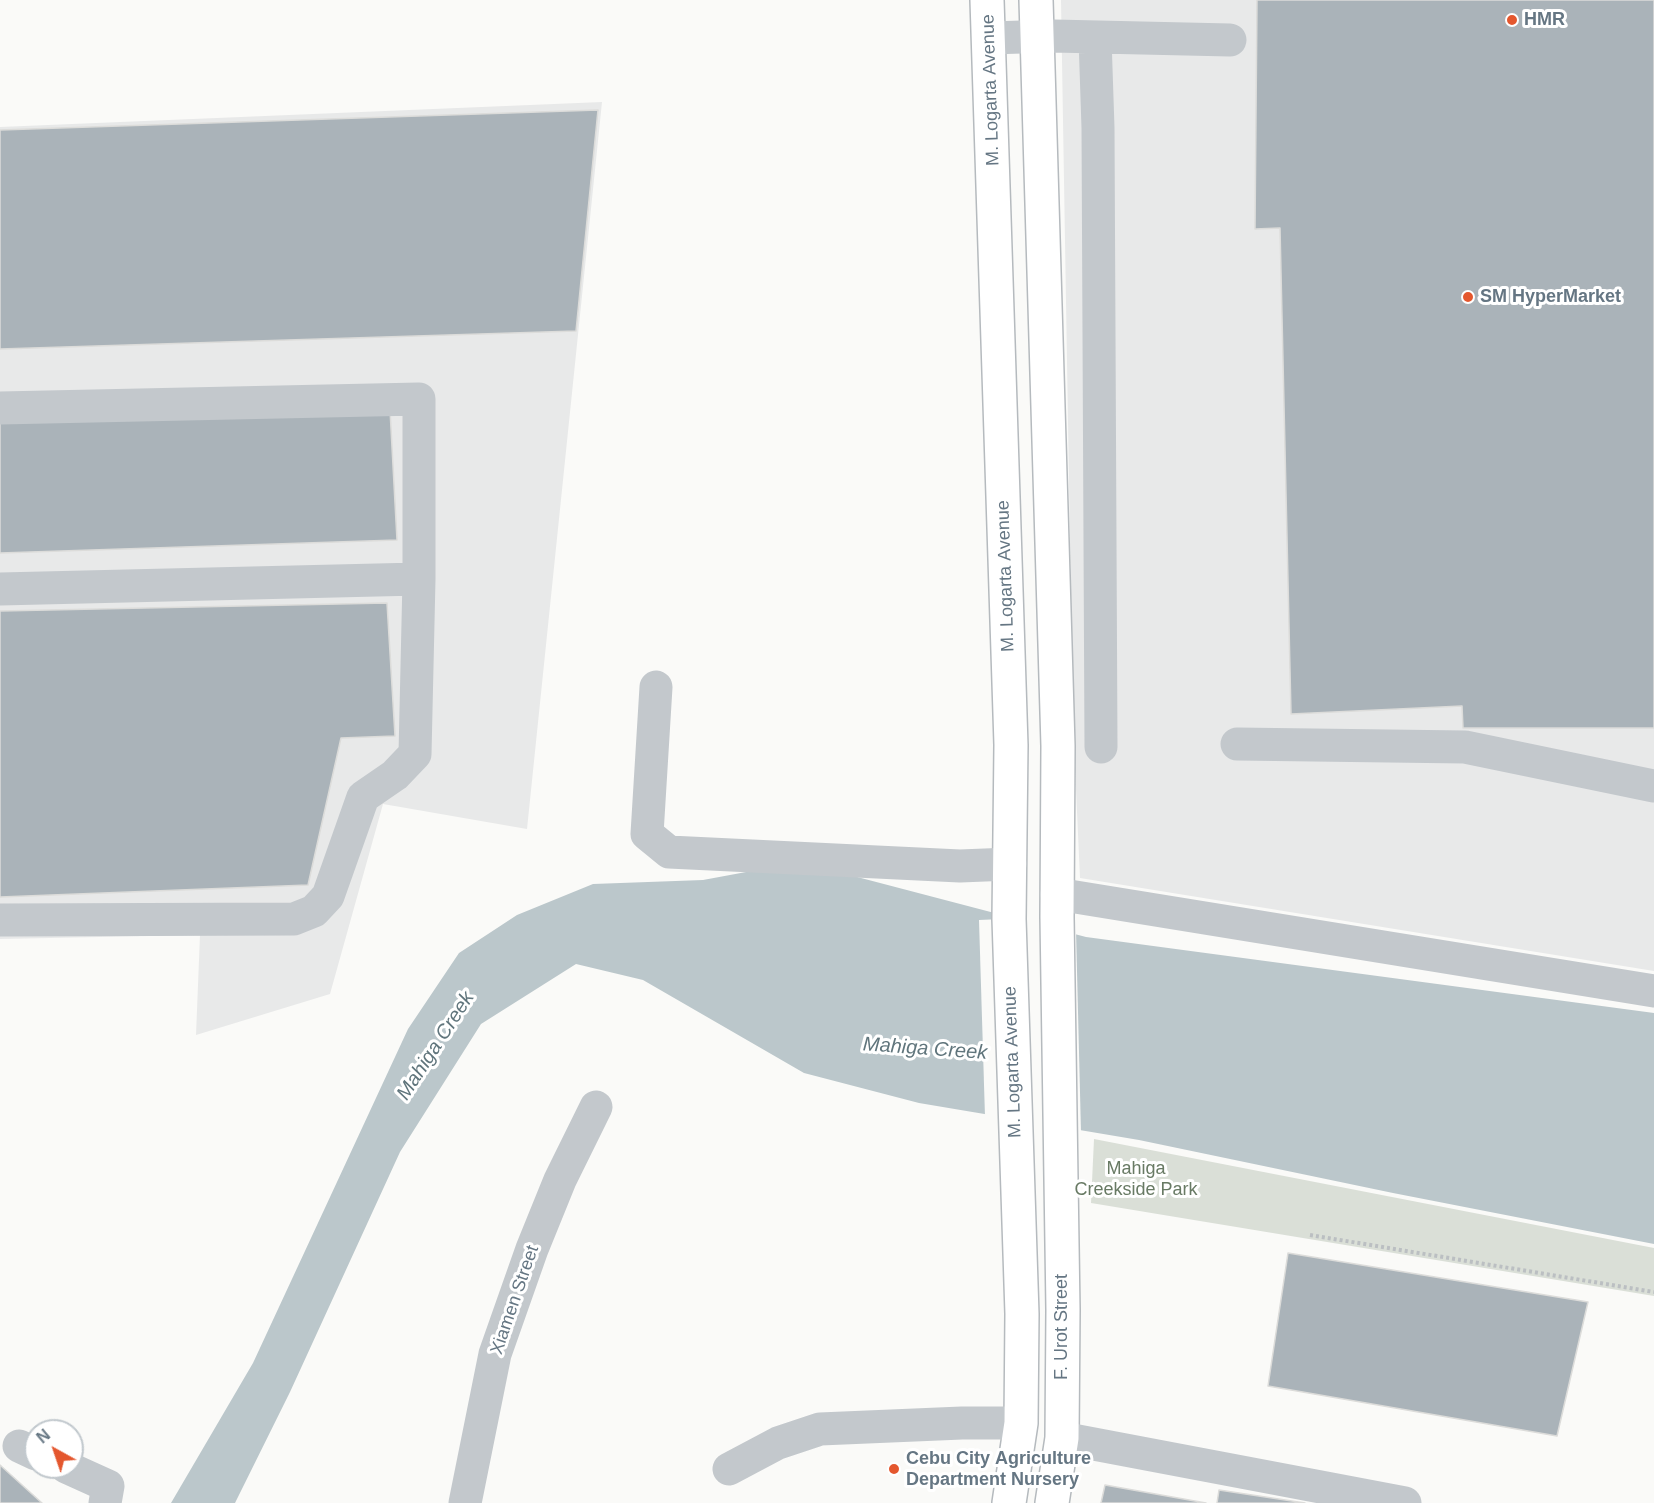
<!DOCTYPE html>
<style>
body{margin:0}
#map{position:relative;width:1654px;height:1503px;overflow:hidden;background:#fafaf8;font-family:Arial,sans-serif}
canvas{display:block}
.north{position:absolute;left:24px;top:1419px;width:60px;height:60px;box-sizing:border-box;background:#fff;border:2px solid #c1c8cd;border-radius:50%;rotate:320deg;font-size:16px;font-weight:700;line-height:24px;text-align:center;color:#657683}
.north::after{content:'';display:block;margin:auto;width:21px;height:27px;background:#e4572e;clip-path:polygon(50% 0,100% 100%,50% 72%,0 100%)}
</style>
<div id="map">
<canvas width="1654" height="1503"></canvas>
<div class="north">N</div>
</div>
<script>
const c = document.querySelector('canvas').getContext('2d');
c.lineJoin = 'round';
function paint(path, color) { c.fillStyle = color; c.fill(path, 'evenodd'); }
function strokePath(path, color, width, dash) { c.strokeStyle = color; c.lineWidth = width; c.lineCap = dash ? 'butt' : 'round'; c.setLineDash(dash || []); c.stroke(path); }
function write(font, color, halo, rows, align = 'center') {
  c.font = font + ' Arial,sans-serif'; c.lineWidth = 6; c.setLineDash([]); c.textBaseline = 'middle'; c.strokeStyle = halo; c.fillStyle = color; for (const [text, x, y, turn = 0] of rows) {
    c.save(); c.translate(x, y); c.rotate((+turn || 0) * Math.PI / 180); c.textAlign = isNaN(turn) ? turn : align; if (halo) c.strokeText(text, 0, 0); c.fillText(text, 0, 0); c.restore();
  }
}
paint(new Path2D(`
 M 1061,0 L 1654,0 L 1654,971 L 1080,878 L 1073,723 Z
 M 602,102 L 527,829 L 383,804 L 330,994 L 196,1035 L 200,935 L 0,939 L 0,127 Z`), '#e8e9e9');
paint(new Path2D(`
 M 1094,1139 L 1654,1248 L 1654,1296 L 1091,1203 Z`), '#dadfd7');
paint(new Path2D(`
 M 800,862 L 1086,937 L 1654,1013 L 1654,1244 L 1393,1193 L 1139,1140 L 919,1103 L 804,1073 L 643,980 L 576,964 L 481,1024 L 400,1152 L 290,1392 L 235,1503 L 171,1503 L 253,1363 L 408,1029 L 459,953 L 517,915 L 593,884 L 703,880 Z`), '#bbc7cb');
paint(new Path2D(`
 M 1024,918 L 1076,931 L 1081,1133 L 985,1117 L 979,920 Z`), '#fafaf8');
const building = new Path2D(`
 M 1257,0 L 1654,0 L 1654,728 L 1463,728 L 1462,706 L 1291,714 L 1280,228 L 1255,229 Z
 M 598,110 L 576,331 L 0,349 L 0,130 Z
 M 390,410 L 397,540 L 0,553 L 0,422 Z
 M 387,603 L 395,736 L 341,738 L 308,885 L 0,897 L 0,611 Z
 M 1288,1253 L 1588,1302 L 1557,1436 L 1268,1386 Z
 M 0,1465 L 42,1503 L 0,1503 Z
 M 1105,1485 L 1206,1503 L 1101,1503 Z
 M 1219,1490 L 1305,1503 L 1217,1503 Z`);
paint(building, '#aab3b9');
strokePath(building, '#dcdcda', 1.5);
const major = new Path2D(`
 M 987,0 L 1011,745 L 1009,919 L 1022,1314 L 1021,1423 L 1009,1503
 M 1036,0 L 1058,746 L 1057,917 L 1063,1310 L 1062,1438 L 1052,1503`);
strokePath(major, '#b5babe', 36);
strokePath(new Path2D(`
 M 1310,1235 L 1654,1292`), '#bbbfc2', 4, [3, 3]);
strokePath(new Path2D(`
 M 990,38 L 1054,36 L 1230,40
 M 1095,38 L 1098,128 L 1101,747
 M 0,408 L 419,399 L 419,579 L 415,754 L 395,775 L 363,797 L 328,896 L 314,911 L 294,919 L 0,920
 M 0,589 L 419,579
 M 656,687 L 647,834 L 669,852 L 960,866 L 1010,864
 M 1237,744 L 1465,747 L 1654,786
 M 1057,894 L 1654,991
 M 1062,1438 L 1405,1503
 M 19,1446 L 36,1454
 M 66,1467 L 108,1486 L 105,1503
 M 729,1469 L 778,1443 L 820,1429 L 962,1423 L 1021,1423
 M 465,1503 L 495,1354 L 532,1249 L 560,1180 L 596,1107`), '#c3c8cc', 33);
strokePath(major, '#fff', 33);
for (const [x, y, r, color] of [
 [1512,20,6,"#e4572e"],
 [1468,297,6,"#e4572e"],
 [894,1469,6,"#e4572e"]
]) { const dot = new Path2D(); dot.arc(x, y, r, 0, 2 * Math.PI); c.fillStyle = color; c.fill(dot); strokePath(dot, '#fff', 2); }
write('bold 18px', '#657683', '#fff', [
 ["HMR",1524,20],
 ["SM HyperMarket",1480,297],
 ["Cebu City Agriculture",906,1459],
 ["Department Nursery",906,1480]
], 'left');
write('18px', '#657683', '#fff', [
 ["M. Logarta Avenue",991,90,-92],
 ["M. Logarta Avenue",1006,576,-92],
 ["M. Logarta Avenue",1013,1062,-92],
 ["Xiamen Street",515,1300,-71],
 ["F. Urot Street",1062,1327,-90]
]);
write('18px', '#687a64', '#fff', [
 ["Mahiga",1136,1169],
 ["Creekside Park",1136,1190]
]);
write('italic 20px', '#60757c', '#fff', [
 ["Mahiga Creek",436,1046,-57],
 ["Mahiga Creek",925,1049,4]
]);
</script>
